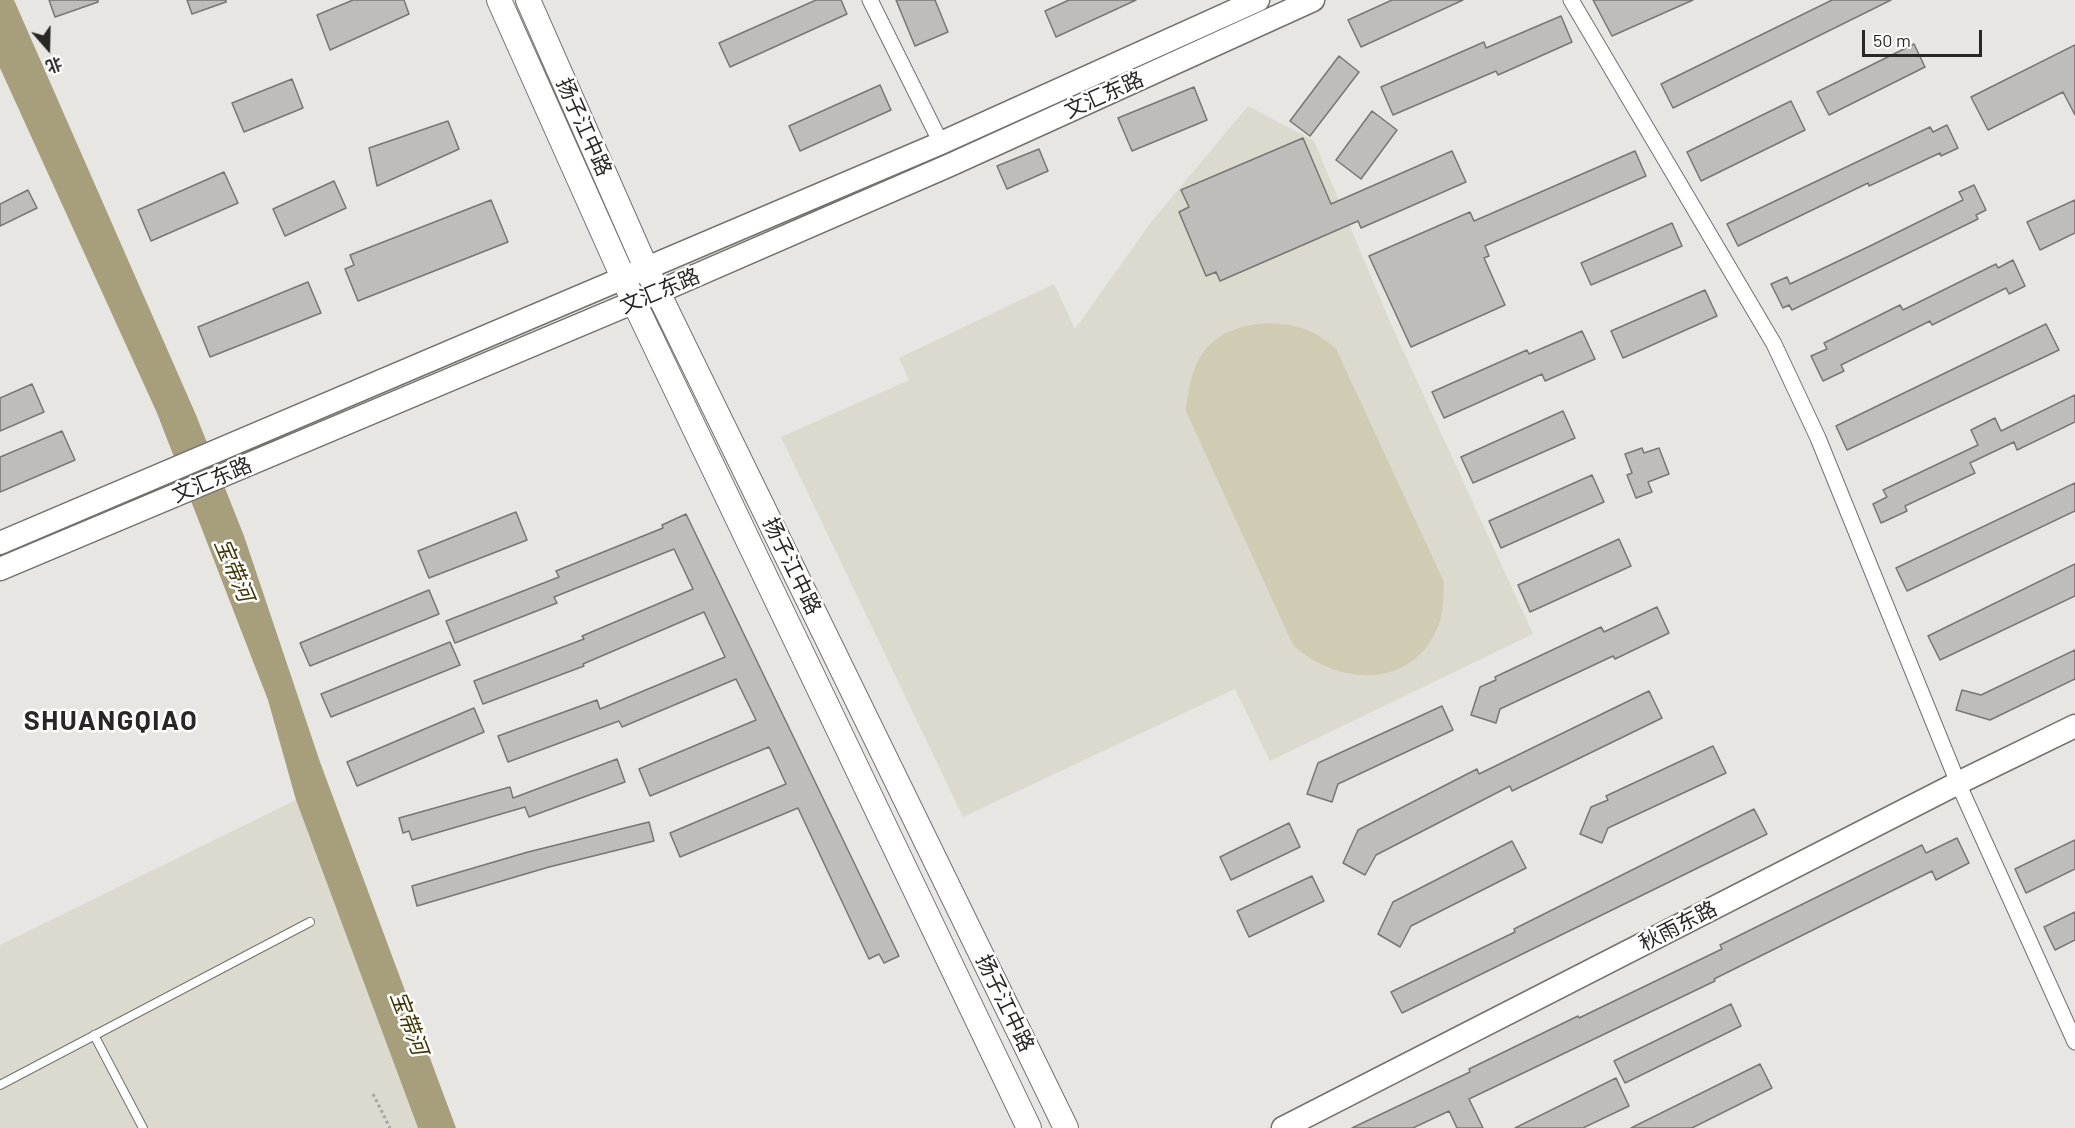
<!DOCTYPE html>
<meta charset="utf-8">
<style>
body{margin:0}
#map{position:relative;width:2075px;height:1128px;overflow:hidden;background:#e7e6e2;font-family:Barlow,"Noto Sans SC",sans-serif}
canvas{display:block}
.north{position:absolute;left:18px;top:18px;width:60px;height:60px;-webkit-text-stroke:4px #fff;paint-order:stroke;rotate:160deg;font-size:16px;font-weight:700;line-height:24px;text-align:center;color:#282726}
.north::after{content:'';display:block;margin:auto;width:21px;height:27px;background:#282726;clip-path:polygon(50% 0,100% 100%,50% 72%,0 100%)}
.scale{position:absolute;left:1862px;top:30px;width:120px;height:27px;box-sizing:border-box;border:3px solid #282726;border-top:0;padding-left:8px;font-size:18px;line-height:21px;white-space:nowrap;color:#282726;-webkit-text-stroke:4px #fff;paint-order:stroke}
</style>
<div id="map">
<canvas width="2075" height="1128"></canvas>
<div class="north">北</div>
<div class="scale">50 m</div>
</div>
<script>
const c = document.querySelector('canvas').getContext('2d');
c.lineJoin = 'round';
function paint(path, color) { c.fillStyle = color; c.fill(path, 'evenodd'); }
function strokePath(path, color, width, dash) { c.strokeStyle = color; c.lineWidth = width; c.lineCap = dash ? 'butt' : 'round'; c.setLineDash(dash || []); c.stroke(path); }
function write(font, color, halo, rows, align = 'center') {
  c.font = font + ' Barlow,"Noto Sans SC",sans-serif'; c.lineWidth = 5; c.setLineDash([]); c.textBaseline = 'middle'; c.strokeStyle = halo; c.fillStyle = color; for (const [text, x, y, turn = 0] of rows) {
    c.save(); c.translate(x, y); c.rotate((+turn || 0) * Math.PI / 180); c.textAlign = isNaN(turn) ? turn : align; if (halo) c.strokeText(text, 0, 0); c.fillText(text, 0, 0); c.restore();
  }
}
paint(new Path2D(`
 M 1248,106 L 1314,141 L 1391,324 L 1533,634 L 1270,761 L 1235,689 L 963,817 L 781,437 L 909,380 L 899,358 L 1054,284 L 1075,329 L 1152,221 Z
 M 296,800 L 418,1128 L 0,1128 L 0,945 Z`), '#dcd9ce');
paint(new Path2D(`
 M 1268,323 C 1296,324 1316,330 1336,349 L 1444,582 C 1443,598 1444,616 1436,631 C 1408,691 1335,684 1293,645 L 1186,411 C 1191,356 1210,327 1268,323 Z`), '#d0cbb3');
paint(new Path2D(`
 M 0,0 L 14,0 L 196,415 L 244,536 L 320,762 L 456,1128 L 418,1128 L 296,800 L 268,700 L 157,413 L 0,68 Z`), '#a79f7b');
const building = new Path2D(`
 M 49,0 L 98,0 L 98,2 L 55,17 Z
 M 187,0 L 226,0 L 226,2 L 192,14 Z
 M 353,0 L 404,0 L 409,14 L 330,50 L 317,15 Z
 M 816,0 L 841,0 L 847,14 L 730,67 L 719,43 Z
 M 896,0 L 935,0 L 948,32 L 915,46 Z
 M 1069,0 L 1136,0 L 1056,37 L 1045,11 Z
 M 1392,0 L 1463,0 L 1361,47 L 1348,20 Z
 M 1593,0 L 1693,0 L 1612,36 Z
 M 1832,0 L 1891,0 L 1673,108 L 1661,84 Z
 M 1561,16 L 1572,42 L 1498,75 L 1496,71 L 1393,115 L 1381,87 L 1484,42 L 1486,48 Z
 M 1914,44 L 1925,67 L 1829,115 L 1817,92 Z
 M 2075,45 L 2075,115 L 2063,92 L 1988,130 L 1971,97 Z
 M 1339,56 L 1359,72 L 1310,136 L 1290,121 Z
 M 292,79 L 303,108 L 244,132 L 232,103 Z
 M 880,85 L 891,110 L 800,151 L 789,126 Z
 M 1194,87 L 1207,120 L 1132,151 L 1118,118 Z
 M 1791,101 L 1805,130 L 1701,181 L 1687,152 Z
 M 1372,111 L 1397,130 L 1361,179 L 1336,160 Z
 M 448,121 L 459,149 L 377,186 L 369,148 Z
 M 1947,125 L 1958,148 L 1941,156 L 1940,153 L 1869,186 L 1868,183 L 1738,246 L 1727,224 L 1930,127 L 1933,132 Z
 M 1303,138 L 1331,204 L 1452,151 L 1466,182 L 1361,228 L 1358,221 L 1220,281 L 1216,272 L 1206,276 L 1179,212 L 1189,207 L 1181,190 Z
 M 1039,149 L 1048,171 L 1007,189 L 997,166 Z
 M 1635,151 L 1646,176 L 1485,246 L 1489,256 L 1484,258 L 1505,305 L 1411,347 L 1369,256 L 1470,212 L 1474,221 Z
 M 224,172 L 238,203 L 151,241 L 138,210 Z
 M 334,181 L 346,208 L 285,236 L 273,209 Z
 M 1974,185 L 1986,210 L 1976,215 L 1978,219 L 1792,310 L 1789,305 L 1783,308 L 1771,284 L 1787,277 L 1790,284 L 1868,247 L 1963,200 L 1959,192 Z
 M 28,190 L 37,208 L 0,226 L 0,204 Z
 M 491,200 L 508,242 L 358,301 L 345,269 L 354,265 L 350,255 Z
 M 2075,200 L 2075,233 L 2040,250 L 2027,222 Z
 M 1672,223 L 1682,246 L 1591,285 L 1581,263 Z
 M 2013,260 L 2025,286 L 2009,294 L 2006,288 L 1932,325 L 1930,321 L 1841,365 L 1844,371 L 1823,381 L 1811,356 L 1827,349 L 1824,343 L 1900,305 L 1903,310 L 1996,264 L 1998,268 Z
 M 308,282 L 321,313 L 210,357 L 198,327 Z
 M 1705,290 L 1717,316 L 1623,358 L 1611,331 Z
 M 2046,324 L 2059,350 L 1847,450 L 1836,426 Z
 M 1582,331 L 1595,359 L 1545,381 L 1542,374 L 1444,418 L 1432,392 L 1527,350 L 1529,354 Z
 M 32,384 L 44,412 L 0,431 L 0,398 Z
 M 2075,395 L 2075,422 L 2017,450 L 2014,442 L 1970,463 L 1975,473 L 1905,506 L 1907,511 L 1881,523 L 1873,504 L 1887,497 L 1883,490 L 1978,445 L 1971,430 L 1995,418 L 2001,431 Z
 M 1563,411 L 1575,438 L 1473,483 L 1461,457 Z
 M 62,431 L 75,460 L 0,492 L 0,457 Z
 M 1642,448 L 1644,453 L 1659,448 L 1669,474 L 1648,482 L 1652,492 L 1636,498 L 1627,475 L 1632,473 L 1625,454 Z
 M 1592,475 L 1604,502 L 1501,548 L 1489,521 Z
 M 2075,483 L 2075,511 L 1907,591 L 1896,568 Z
 M 516,512 L 527,540 L 429,578 L 418,551 Z
 M 686,514 L 899,956 L 884,963 L 879,954 L 869,959 L 798,808 L 680,857 L 670,833 L 786,784 L 769,747 L 650,796 L 639,769 L 756,720 L 736,679 L 622,727 L 619,721 L 508,762 L 498,736 L 597,700 L 600,709 L 725,657 L 704,612 L 583,664 L 584,666 L 483,704 L 474,681 L 584,639 L 582,636 L 693,589 L 674,549 L 554,597 L 557,603 L 455,643 L 446,621 L 559,577 L 556,571 L 663,528 L 662,525 Z
 M 1619,539 L 1631,566 L 1530,612 L 1518,585 Z
 M 2075,564 L 2075,596 L 1940,660 L 1928,636 Z
 M 429,590 L 439,614 L 310,666 L 300,643 Z
 M 1657,607 L 1669,633 L 1615,659 L 1613,656 L 1500,709 L 1496,723 L 1471,715 L 1480,687 L 1496,680 L 1495,677 L 1601,627 L 1604,632 Z
 M 450,642 L 460,665 L 331,717 L 321,694 Z
 M 2075,650 L 2075,679 L 1990,720 L 1956,710 L 1962,690 L 1981,695 Z
 M 1649,691 L 1662,718 L 1512,791 L 1510,786 L 1376,855 L 1365,875 L 1343,863 L 1358,830 L 1477,769 L 1479,774 Z
 M 1442,706 L 1453,730 L 1338,784 L 1332,802 L 1307,794 L 1318,763 Z
 M 474,708 L 484,732 L 357,786 L 347,762 Z
 M 1713,746 L 1726,773 L 1608,828 L 1602,843 L 1580,834 L 1591,807 L 1608,800 L 1606,796 Z
 M 617,759 L 625,782 L 529,817 L 525,807 L 412,840 L 409,831 L 403,833 L 399,818 L 510,787 L 513,798 Z
 M 1754,809 L 1767,834 L 1402,1013 L 1391,992 L 1515,932 L 1514,929 Z
 M 649,822 L 654,841 L 549,867 L 417,906 L 412,886 L 528,852 Z
 M 1289,823 L 1300,847 L 1231,880 L 1220,857 Z
 M 1957,838 L 1969,863 L 1936,880 L 1932,871 L 1714,979 L 1715,981 L 1469,1099 L 1483,1128 L 1457,1128 L 1449,1111 L 1413,1128 L 1352,1128 L 1470,1072 L 1469,1069 L 1578,1016 L 1579,1018 L 1722,949 L 1720,945 L 1922,845 L 1926,853 Z
 M 2075,840 L 2075,869 L 2026,893 L 2015,869 Z
 M 1512,841 L 1526,868 L 1411,926 L 1400,947 L 1378,934 L 1393,902 Z
 M 1312,876 L 1324,901 L 1249,937 L 1237,911 Z
 M 2075,912 L 2075,940 L 2055,950 L 2044,927 Z
 M 1731,1004 L 1741,1026 L 1625,1083 L 1614,1061 Z
 M 1760,1064 L 1772,1088 L 1692,1128 L 1631,1128 Z
 M 1616,1078 L 1629,1106 L 1583,1128 L 1515,1128 Z`);
paint(building, '#bebdba');
strokePath(building, '#767672', 1.5);
const lane = new Path2D(`
 M 94,1035 L 143,1128
 M 0,1085 L 310,922`);
const street = new Path2D(`
 M 870,0 L 941,143
 M 1571,0 L 1774,344 L 1818,438 L 1958,783 L 2075,1042`);
const secondary = new Path2D(`
 M 0,543 L 941,143 L 1258,0
 M 0,569 L 658,292 L 950,165 L 1313,0
 M 1283,1128 L 1958,783 L 2075,726`);
const primary = new Path2D(`
 M 499,0 L 634,302 L 1029,1128
 M 528,0 L 647,270 L 1066,1128`);
strokePath(lane, '#72716e', 10);
strokePath(street, '#72716e', 17);
strokePath(secondary, '#72716e', 25);
strokePath(primary, '#72716e', 26);
strokePath(new Path2D(`
 M 373,1094 L 390,1128`), '#a6a5a2', 3, [3, 3]);
strokePath(lane, '#fff', 8);
strokePath(street, '#fff', 15);
strokePath(secondary, '#fff', 22);
strokePath(primary, '#fff', 24);
write('21px', '#282726', '#fff', [
 ["文汇东路",1104,95,-24],
 ["扬子江中路",584,127,66],
 ["文汇东路",660,291,-23],
 ["文汇东路",212,480,-23],
 ["扬子江中路",792,566,64],
 ["秋雨东路",1678,926,-27],
 ["扬子江中路",1005,1003,64]
]);
write('italic 22px', '#403605', '#fff', [
 ["宝带河",234,570,67],
 ["宝带河",409,1023,69]
]);
c.letterSpacing = '1.5px';
write('bold 27px', '#282726', '#fff', [
 ["SHUANGQIAO",111,721]
]);
c.letterSpacing = '0px';
</script>
